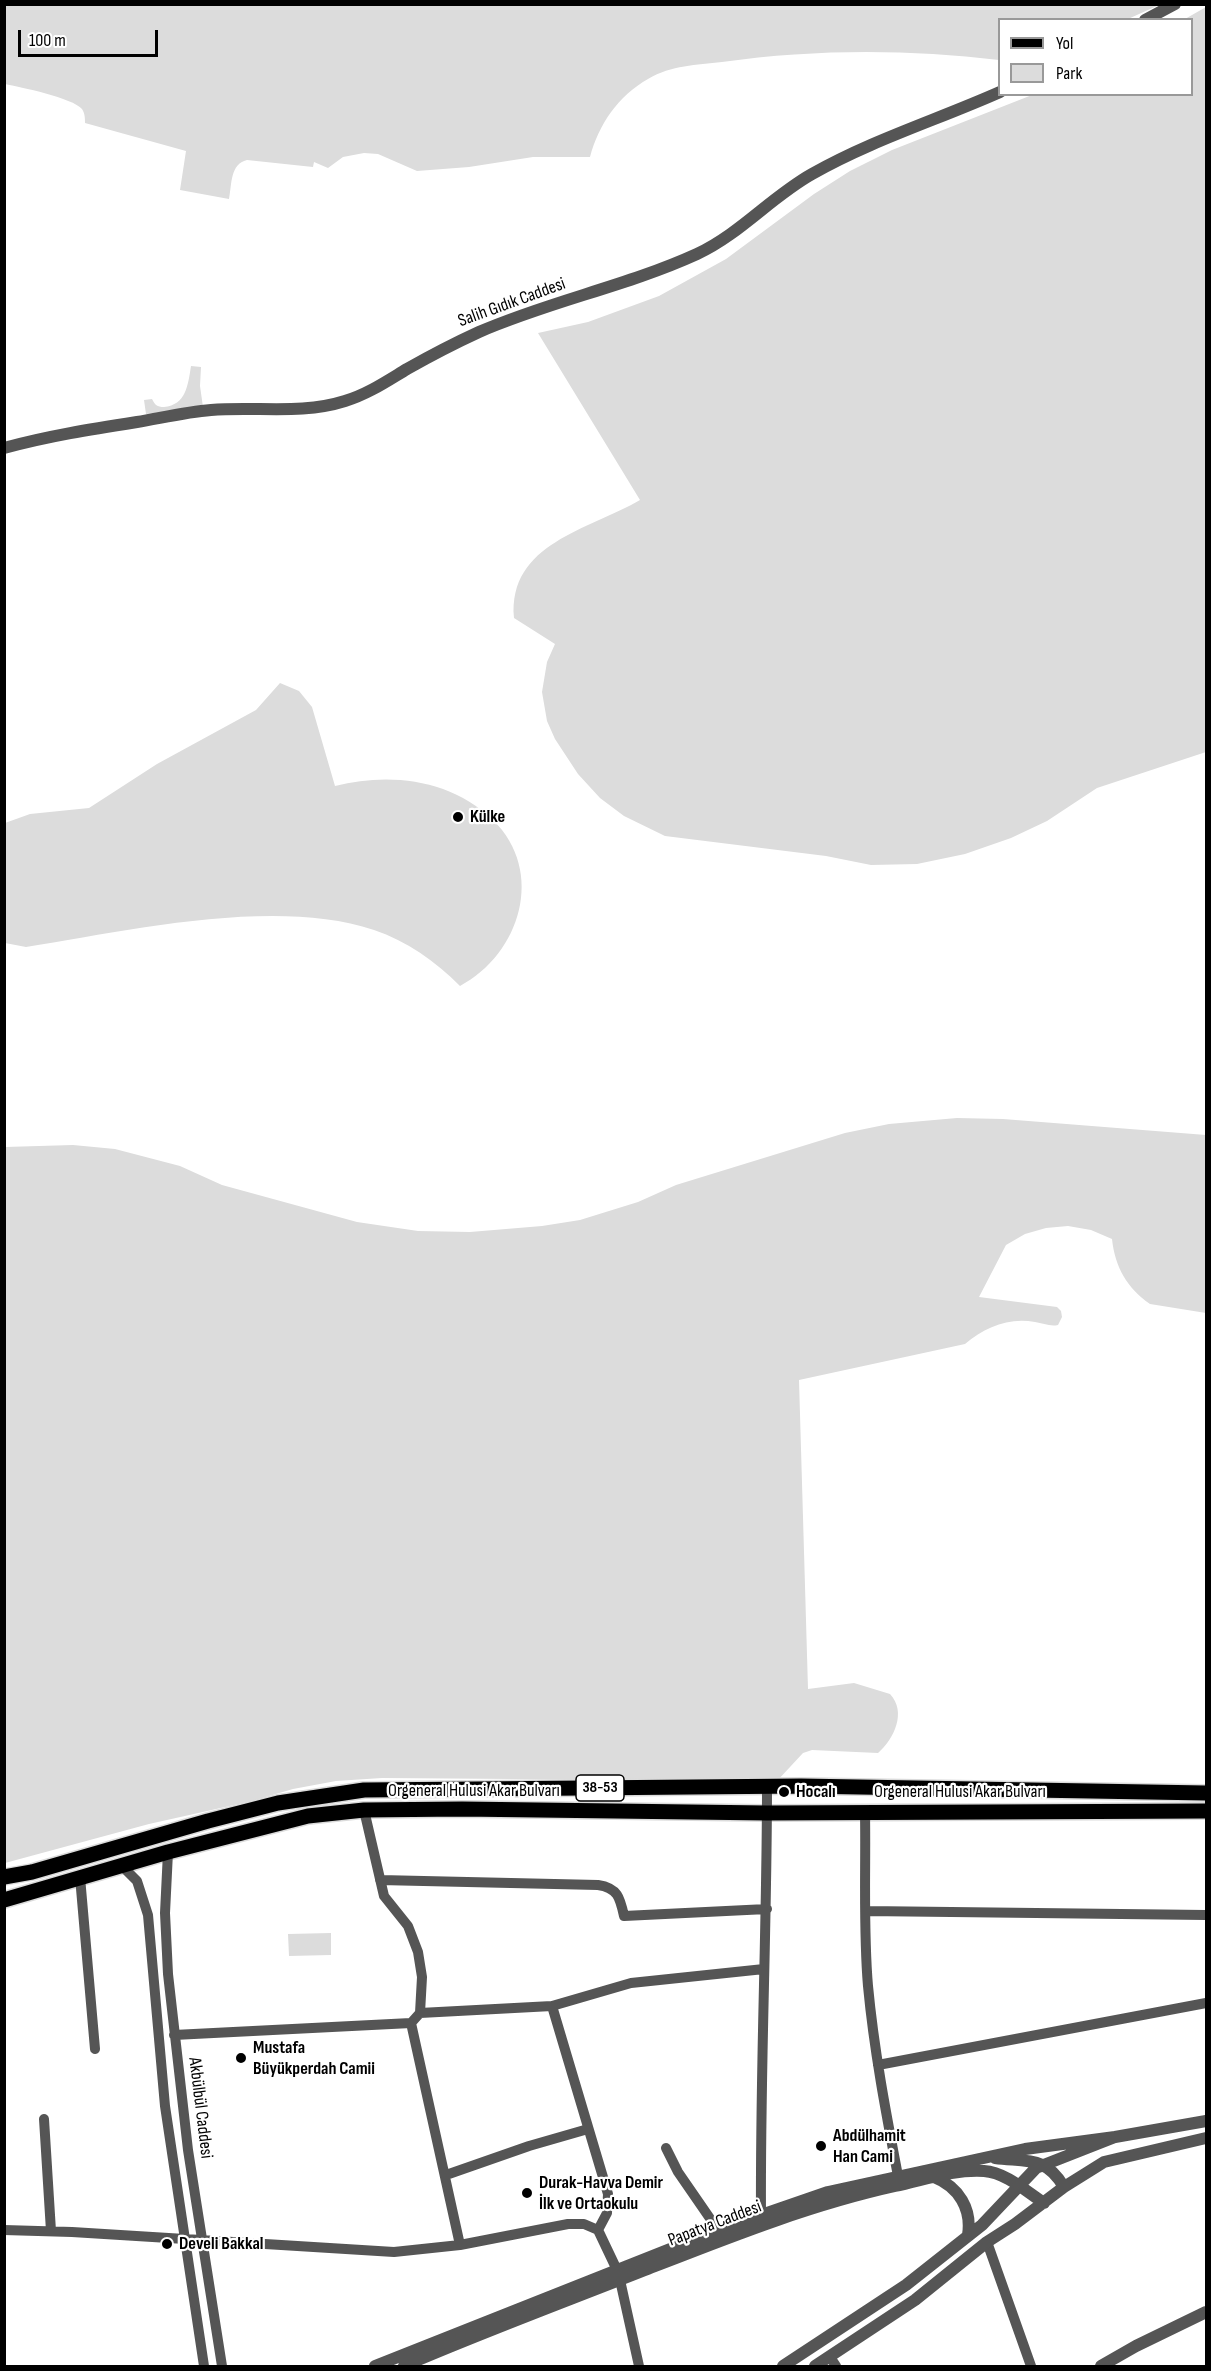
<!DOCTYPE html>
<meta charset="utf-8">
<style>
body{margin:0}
#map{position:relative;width:1211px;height:2371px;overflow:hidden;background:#fff;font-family:"Sofia Sans Condensed",sans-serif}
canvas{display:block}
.frame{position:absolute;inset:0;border:6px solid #000;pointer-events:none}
.legend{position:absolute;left:998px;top:18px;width:195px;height:78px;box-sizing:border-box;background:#fff;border:2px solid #999;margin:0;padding:8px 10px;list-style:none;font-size:18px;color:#000}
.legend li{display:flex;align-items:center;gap:12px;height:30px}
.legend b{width:30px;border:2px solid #999}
.scale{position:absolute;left:18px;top:30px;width:140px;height:27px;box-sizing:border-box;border:3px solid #000;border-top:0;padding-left:8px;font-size:18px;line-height:21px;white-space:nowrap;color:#000;-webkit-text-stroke:4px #fff;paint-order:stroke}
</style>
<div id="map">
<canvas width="1211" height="2371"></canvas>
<div class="frame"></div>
<ul class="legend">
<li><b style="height:8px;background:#000"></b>Yol</li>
<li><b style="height:16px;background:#dcdcdc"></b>Park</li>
</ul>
<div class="scale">100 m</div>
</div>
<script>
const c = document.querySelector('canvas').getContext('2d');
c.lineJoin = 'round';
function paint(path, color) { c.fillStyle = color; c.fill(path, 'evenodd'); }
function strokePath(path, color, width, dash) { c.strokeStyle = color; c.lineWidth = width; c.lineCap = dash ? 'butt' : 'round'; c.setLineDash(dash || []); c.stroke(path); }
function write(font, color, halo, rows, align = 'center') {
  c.font = font + ' "Sofia Sans Condensed",sans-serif'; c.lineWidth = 4.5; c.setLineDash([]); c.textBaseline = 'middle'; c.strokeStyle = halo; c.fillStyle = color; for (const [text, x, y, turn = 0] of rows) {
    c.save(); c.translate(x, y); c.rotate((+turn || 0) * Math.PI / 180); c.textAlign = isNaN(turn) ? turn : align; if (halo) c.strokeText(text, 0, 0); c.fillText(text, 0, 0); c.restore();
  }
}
paint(new Path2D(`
 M 5,4 L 1159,4 L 1159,5 L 1128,19 L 1000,20 L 999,60 C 907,49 815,49 722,62 C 696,65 672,65 648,79 C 618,96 599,124 590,157 L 533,157 L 469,167 L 417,171 L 378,154 L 364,153 L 343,157 L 328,168 L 314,162 L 313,167 L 247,160 C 230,164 232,184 229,199 L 180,190 L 186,151 L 85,123 C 85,118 85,114 82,109 C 73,98 20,87 5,84 Z
 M 1206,7 L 1206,752 L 1097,788 L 1047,821 L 1011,838 L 965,854 L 917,864 L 871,865 L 826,856 L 665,836 L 624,816 L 600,798 L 578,774 L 555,739 L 547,721 L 542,692 L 547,662 L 555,644 L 514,618 C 508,543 589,530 640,500 L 538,333 L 588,322 L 659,296 L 726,259 L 814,194 L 850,171 L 892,150 L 1032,95 L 1192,94 L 1192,20 L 1185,19 Z
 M 191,366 L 201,367 L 200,386 L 203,407 L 146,414 L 144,400 L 152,399 C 155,405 157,407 164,407 C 186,405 188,385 191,366 Z
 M 280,683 L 299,691 L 312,707 L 335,786 C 389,772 451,779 493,820 C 546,872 520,954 460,986 C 435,961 407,941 374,930 C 275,897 128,931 26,947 L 5,943 L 5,823 L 30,814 L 89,808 L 157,764 L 256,710 Z
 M 957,1118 L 1003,1119 L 1206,1135 L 1206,1313 L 1150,1304 C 1127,1288 1115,1267 1112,1239 L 1091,1230 L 1068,1226 L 1046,1228 L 1025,1234 L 1006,1245 L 979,1297 L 1057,1307 L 1061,1311 L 1062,1317 L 1058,1325 C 1050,1327 1043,1323 1035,1322 C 1009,1317 985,1327 965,1344 L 799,1380 L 808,1689 L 854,1683 L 890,1694 C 907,1712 894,1739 878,1753 L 812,1750 L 803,1753 L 777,1781 L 382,1778 L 336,1781 L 293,1789 L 252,1801 L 149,1824 L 5,1863 L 5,1147 L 73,1145 L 115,1149 L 180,1166 L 222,1185 L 357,1222 L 418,1231 L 470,1232 L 542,1226 L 580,1220 L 638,1202 L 676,1185 L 845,1133 L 889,1124 Z
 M 331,1933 L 331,1955 L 289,1956 L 288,1934 Z`), '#dcdcdc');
const primary = new Path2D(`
 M 4,1877 L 32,1872 L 208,1821 L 278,1803 L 364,1790 L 801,1786 L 1206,1793
 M 4,1900 L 168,1852 L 308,1816 L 364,1810 L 462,1809 L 767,1813 L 1206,1811`);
strokePath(primary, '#dbdbdb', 18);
strokePath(new Path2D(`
 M 364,1810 L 384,1896 L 408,1926 L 418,1952 L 422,1977 L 420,2013
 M 865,1812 C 866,1870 863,1928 868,1986 C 874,2050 886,2113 898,2176
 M 168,1852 L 165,1913 L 168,1974 L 188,2150 L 222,2366
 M 121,1865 L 137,1881 L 148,1915 L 165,2106 L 204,2366
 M 80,1877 L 95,2049
 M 380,1880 L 598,1885 C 618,1888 620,1898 624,1916 L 767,1909
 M 866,1911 L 1206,1915
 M 552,2006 L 631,1983 L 764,1969
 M 411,2023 L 420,2013 L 552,2006 L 608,2194 L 607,2213 L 598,2230
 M 174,2035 L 411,2023 L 460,2245
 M 878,2065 L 1206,2003
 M 44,2119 L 51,2231
 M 666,2148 L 678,2172 L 718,2230
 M 446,2175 L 529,2146 L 588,2129
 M 761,2216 C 760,2072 767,1929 767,1786
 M 4,2230 L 72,2232 L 394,2252 L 460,2245 L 568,2224 L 584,2224 L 598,2230 L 617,2270
 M 987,2242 L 1031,2366
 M 620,2280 L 639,2366
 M 830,2357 L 836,2366`), '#555', 10);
strokePath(new Path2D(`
 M 1145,20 L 1175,4
 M 4,448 C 48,436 92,429 137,422 C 161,418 186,412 211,410 C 256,406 301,415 345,401 C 368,394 387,381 407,369 C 430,356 455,343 479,332 C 550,301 627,286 697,254 C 740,234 771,197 812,174 C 872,140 937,120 1000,92
 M 995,2158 C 1027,2162 1046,2156 1064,2187
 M 934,2177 C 959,2187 972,2209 968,2235
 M 375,2366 L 718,2230 L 828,2192 L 1025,2149 L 1115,2137
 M 404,2366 C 483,2332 564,2302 645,2270 C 727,2238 809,2205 895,2186 C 924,2180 954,2169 984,2171 C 1005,2172 1027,2192 1044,2203
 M 783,2366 L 906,2285 L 982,2225 L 1036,2168 L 1115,2137 L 1206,2121
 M 815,2366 L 915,2300 L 987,2242 L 1015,2224 L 1064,2187 L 1104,2162 L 1206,2138
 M 1101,2366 L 1136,2346 L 1206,2312`), '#555', 12);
strokePath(primary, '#000', 15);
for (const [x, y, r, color] of [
 [458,817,6,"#000"],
 [784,1792,6,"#000"],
 [241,2058,6,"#000"],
 [821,2146,6,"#000"],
 [527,2193,6,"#000"],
 [167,2244,6,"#000"]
]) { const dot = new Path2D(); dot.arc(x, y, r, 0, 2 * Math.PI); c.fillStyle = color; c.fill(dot); strokePath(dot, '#fff', 2); }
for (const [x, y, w] of [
 [600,1788,48]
]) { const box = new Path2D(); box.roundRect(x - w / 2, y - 13, w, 26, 4.5); c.fillStyle = '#fff'; c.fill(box); strokePath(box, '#000', 1.5); }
write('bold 16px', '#000', null, [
 ["38-53",600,1788]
]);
write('18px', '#000', '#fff', [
 ["Salih Gıdık Caddesi",512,303,-20],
 ["Orgeneral Hulusi Akar Bulvarı",474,1791],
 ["Orgeneral Hulusi Akar Bulvarı",960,1792],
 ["Akbülbül Caddesi",200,2108,83],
 ["Papatya Caddesi",715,2224,-21]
]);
write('bold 18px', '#000', '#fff', [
 ["Külke",470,817],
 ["Hocalı",796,1792],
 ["Mustafa",253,2048],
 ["Büyükperdah Camii",253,2069],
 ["Abdülhamit",833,2136],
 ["Han Cami",833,2157],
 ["Durak-Havva Demir",539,2183],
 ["İlk ve Ortaokulu",539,2204],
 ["Develi Bakkal",179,2244]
], 'left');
</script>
